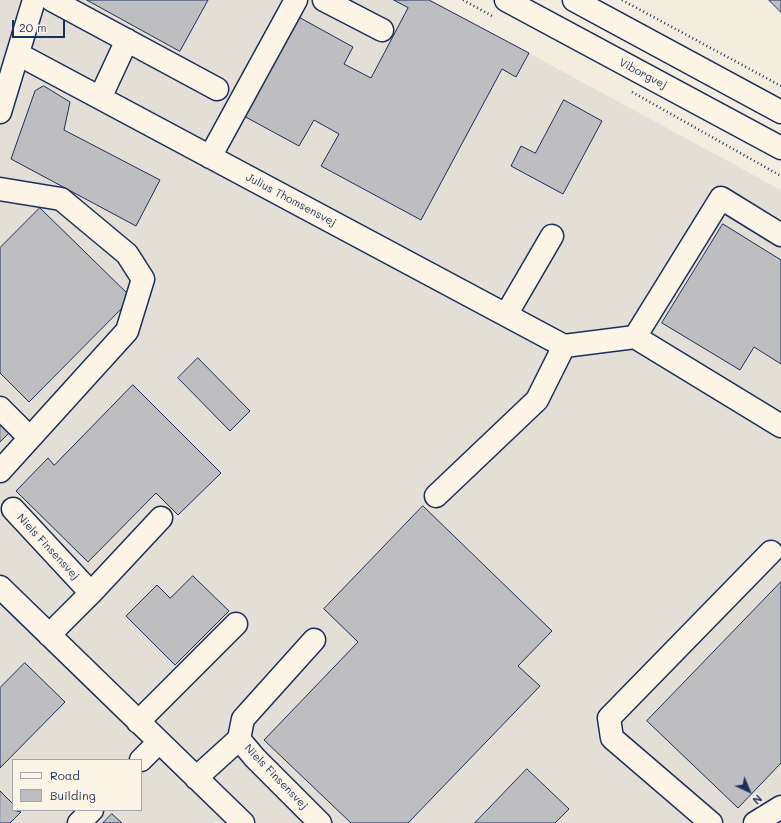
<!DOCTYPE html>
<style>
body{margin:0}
#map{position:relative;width:781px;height:823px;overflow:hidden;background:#f3ede0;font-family:Mali,sans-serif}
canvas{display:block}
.legend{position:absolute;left:12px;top:759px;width:130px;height:52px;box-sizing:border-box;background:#fcf5e5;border:1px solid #a2a6af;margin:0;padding:5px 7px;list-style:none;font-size:12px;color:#1b2f5e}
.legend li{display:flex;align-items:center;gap:8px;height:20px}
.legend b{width:20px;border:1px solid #a2a6af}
.north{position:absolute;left:729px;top:771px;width:40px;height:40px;-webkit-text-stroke:3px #fcf5e5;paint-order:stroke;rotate:136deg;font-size:11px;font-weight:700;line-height:16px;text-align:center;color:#1b2f5e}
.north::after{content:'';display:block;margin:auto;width:14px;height:18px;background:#1b2f5e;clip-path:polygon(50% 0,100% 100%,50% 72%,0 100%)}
.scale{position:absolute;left:12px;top:20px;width:53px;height:18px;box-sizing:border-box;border:2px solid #1b2f5e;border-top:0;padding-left:5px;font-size:12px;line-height:14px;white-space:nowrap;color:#1b2f5e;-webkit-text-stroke:3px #fcf5e5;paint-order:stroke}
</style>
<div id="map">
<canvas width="781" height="823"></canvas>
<ul class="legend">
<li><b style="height:5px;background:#fcf5e5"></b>Road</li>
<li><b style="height:11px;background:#bebec0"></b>Building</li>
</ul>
<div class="north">N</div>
<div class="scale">20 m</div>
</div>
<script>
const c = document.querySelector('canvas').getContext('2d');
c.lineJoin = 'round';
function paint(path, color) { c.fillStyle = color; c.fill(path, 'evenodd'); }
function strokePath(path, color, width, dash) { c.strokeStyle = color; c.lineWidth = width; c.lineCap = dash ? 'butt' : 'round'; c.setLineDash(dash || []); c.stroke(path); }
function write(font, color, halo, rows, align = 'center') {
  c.font = font + ' Mali,sans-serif'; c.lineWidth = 4; c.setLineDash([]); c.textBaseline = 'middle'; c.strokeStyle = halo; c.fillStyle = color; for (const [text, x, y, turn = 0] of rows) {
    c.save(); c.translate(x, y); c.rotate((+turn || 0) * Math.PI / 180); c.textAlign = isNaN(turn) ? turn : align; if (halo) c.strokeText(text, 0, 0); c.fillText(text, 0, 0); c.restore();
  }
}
paint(new Path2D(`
 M 0,0 L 431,0 L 781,190 L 781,823 L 219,823 L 216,820 L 213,823 L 0,823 ZM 13,760 L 141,760 L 141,810 L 13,810 Z`), '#e3dfd6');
const building = new Path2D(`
 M 87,0 L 208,0 L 180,51 Z
 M 394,0 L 429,0 L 529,53 L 516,77 L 502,69 L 421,220 L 321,166 L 339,134 L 314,120 L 299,146 L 242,115 L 295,15 L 353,47 L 344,64 L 371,78 L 408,8 Z
 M 769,0 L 781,0 L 781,12 Z
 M 44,86 L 70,102 L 64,130 L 160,180 L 136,226 L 11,159 L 35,91 Z
 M 564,100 L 602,121 L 563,194 L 511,166 L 521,146 L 535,153 Z
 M 40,208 L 132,298 L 29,402 L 0,373 L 0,248 Z
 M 723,224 L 781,260 L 781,364 L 754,347 L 740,370 L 662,323 Z
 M 198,358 L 250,411 L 230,431 L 178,378 Z
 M 133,385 L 221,473 L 178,515 L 156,493 L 88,562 L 16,491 L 48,458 L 54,465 Z
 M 0,415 L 14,428 L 0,442 Z
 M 423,506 L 552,631 L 518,666 L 540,686 L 408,823 L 351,823 L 264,740 L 358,642 L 324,609 Z
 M 193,576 L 229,611 L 175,665 L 126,616 L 157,585 L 170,598 Z
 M 781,582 L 781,763 L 738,808 L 647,721 Z
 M 25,663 L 65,702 L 0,768 L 0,688 Z
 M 527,769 L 569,809 L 555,823 L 475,823 Z
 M 0,791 L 13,804 L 13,810 L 21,812 L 10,823 L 0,823 Z
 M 112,814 L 122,823 L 103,823 Z`);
paint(building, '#bebec0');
strokePath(building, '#1b2f5e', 1);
const minor = new Path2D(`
 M 52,0 L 217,89
 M 324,0 L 382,30
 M 506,0 L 781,148
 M 574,0 L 781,112
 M 18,54 L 564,346
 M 100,98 L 127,40
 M 0,112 L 34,0
 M 210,157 L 296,0
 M 0,189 L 61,199 L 127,254 L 143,279 L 127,331 L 0,471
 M 506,315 L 552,236
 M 635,337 L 721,198 L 781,235
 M 564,346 L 635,337 L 781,426
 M 0,408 L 30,438
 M 436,496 L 537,400 L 564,346
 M 13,509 L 91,593 L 49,635
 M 0,587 L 243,823
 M 91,593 L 161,518
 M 138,722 L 236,624
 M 239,739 L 243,719 L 314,640
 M 141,760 L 159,742
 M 196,778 L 239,739 L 255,758 L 320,823
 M 79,823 L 92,810
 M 711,823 L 612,738 L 609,718 L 771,552
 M 755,823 L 781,807`);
strokePath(minor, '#1b2f5e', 25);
strokePath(new Path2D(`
 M 463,0 L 494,17
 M 622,0 L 781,86
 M 632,92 L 781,176`), '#1b2f5e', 2.5, [1, 3]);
strokePath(minor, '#fcf5e5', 22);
write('11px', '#1b2f5e', '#fcf5e5', [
 ["Viborgvej",643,74,28],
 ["Julius Thomsensvej",291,200,28],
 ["Niels Finsensvej",48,547,47],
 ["Niels Finsensvej",276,777,46]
]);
</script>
